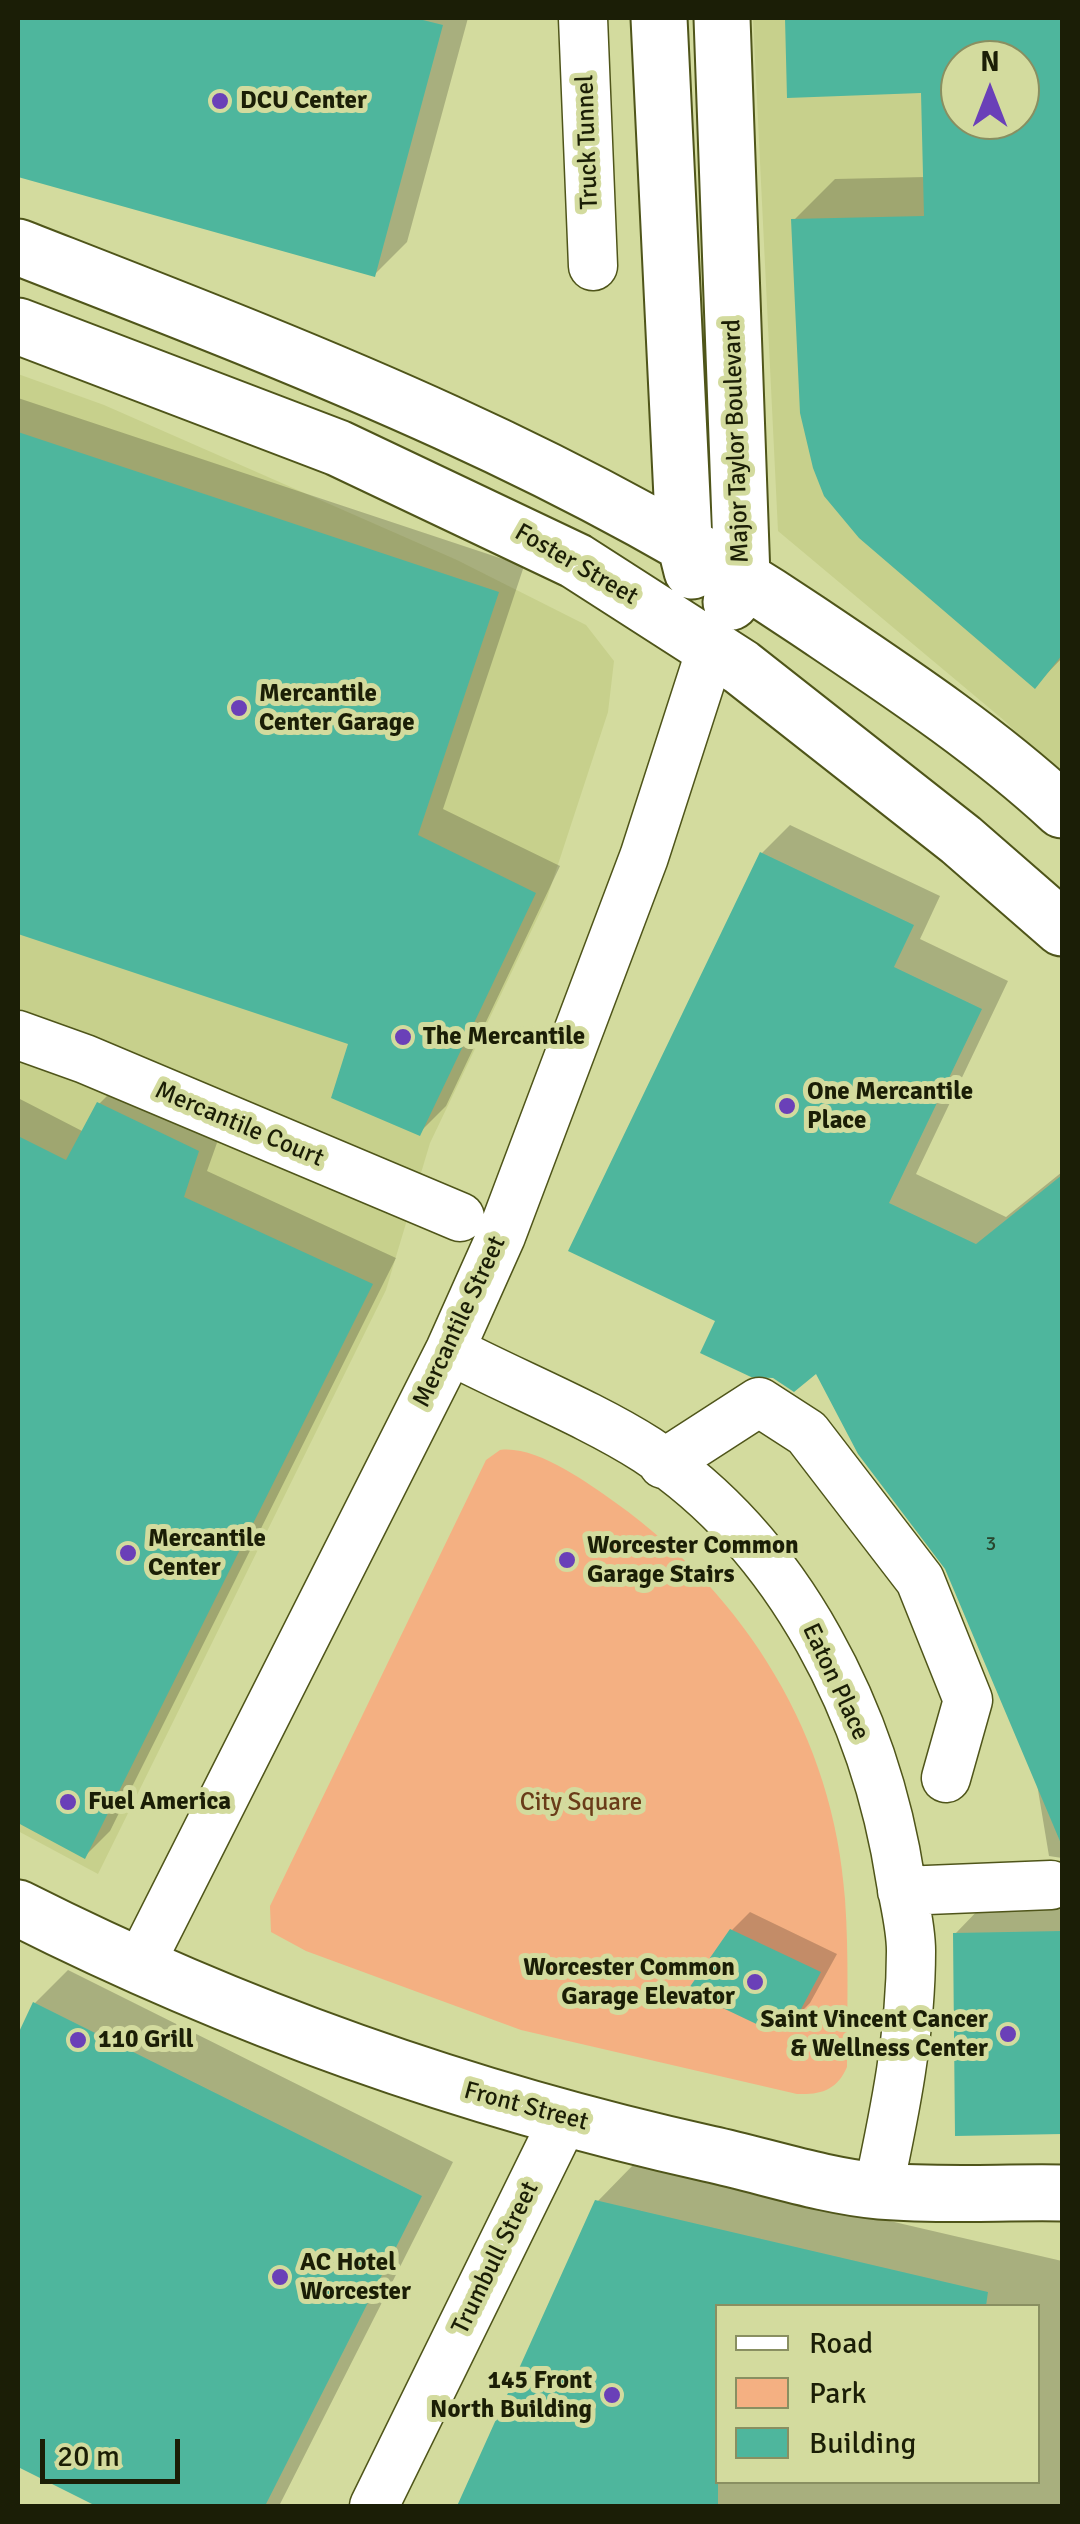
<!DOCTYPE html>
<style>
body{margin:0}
#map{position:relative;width:1080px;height:2524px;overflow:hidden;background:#d3db9e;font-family:Signika,sans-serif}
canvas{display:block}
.frame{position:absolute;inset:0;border:20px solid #1b1e06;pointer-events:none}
.legend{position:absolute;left:715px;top:2304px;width:325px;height:180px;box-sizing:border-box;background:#d3db9e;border:2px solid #898f61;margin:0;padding:12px 18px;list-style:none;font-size:30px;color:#1b1e06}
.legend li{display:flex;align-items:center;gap:20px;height:50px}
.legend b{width:50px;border:2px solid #898f61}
.north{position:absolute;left:940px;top:40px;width:100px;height:100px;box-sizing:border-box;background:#d3db9e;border:2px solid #898f61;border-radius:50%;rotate:0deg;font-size:28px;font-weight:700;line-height:40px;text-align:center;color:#1b1e06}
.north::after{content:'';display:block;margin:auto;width:35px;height:45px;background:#6a40b8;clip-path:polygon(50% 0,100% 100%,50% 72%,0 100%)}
.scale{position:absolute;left:40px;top:2439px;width:140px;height:45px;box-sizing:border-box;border:5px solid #1b1e06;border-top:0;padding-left:12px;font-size:30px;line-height:35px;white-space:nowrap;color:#1b1e06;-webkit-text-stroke:8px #d3db9e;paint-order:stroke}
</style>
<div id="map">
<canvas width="1080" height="2524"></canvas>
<div class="frame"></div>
<ul class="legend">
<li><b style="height:12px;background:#fff"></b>Road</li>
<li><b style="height:28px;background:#f4b082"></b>Park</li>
<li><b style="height:28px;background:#4eb69d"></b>Building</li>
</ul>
<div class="north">N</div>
<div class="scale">20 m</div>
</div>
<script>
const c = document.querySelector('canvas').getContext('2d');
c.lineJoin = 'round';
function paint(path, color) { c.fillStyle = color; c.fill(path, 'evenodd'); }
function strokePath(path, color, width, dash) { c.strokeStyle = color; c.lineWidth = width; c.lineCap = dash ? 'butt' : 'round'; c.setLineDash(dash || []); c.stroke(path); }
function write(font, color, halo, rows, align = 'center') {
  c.font = font + ' Signika,sans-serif'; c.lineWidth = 10; c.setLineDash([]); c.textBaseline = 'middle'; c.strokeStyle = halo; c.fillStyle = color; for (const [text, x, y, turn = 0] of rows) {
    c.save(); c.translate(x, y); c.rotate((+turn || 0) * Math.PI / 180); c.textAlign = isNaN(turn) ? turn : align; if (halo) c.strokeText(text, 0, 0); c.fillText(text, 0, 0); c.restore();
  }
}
paint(new Path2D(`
 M 753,18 L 1062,18 L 1062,779 L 1006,722 L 778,531 ZM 960,60 L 1020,60 L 1020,120 L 960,120 Z
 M 18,374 L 104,405 L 457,560 L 586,625 L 614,661 L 608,712 L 547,898 L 430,1143 L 386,1290 L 98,1874 L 18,1831 Z`), '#c7d08c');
paint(new Path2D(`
 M 500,1450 C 536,1445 588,1483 616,1503 C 746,1596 834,1737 845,1899 C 849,1955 847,2011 847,2067 C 837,2090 821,2095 797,2094 L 521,2030 L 306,1951 L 271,1932 L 270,1906 L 486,1460 Z`), '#f4b082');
paint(new Path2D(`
 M 18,18 L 468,18 L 407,242 L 375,274 L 18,174 Z
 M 787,18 L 1062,18 L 1062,658 L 1035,686 L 794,220 L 835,179 L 926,177 L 924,90 L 790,96 ZM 960,60 L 1020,60 L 1020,120 L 960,120 Z
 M 18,398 L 524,566 L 443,809 L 560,866 L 446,1106 L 419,1133 L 352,1042 L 18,932 Z
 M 790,825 L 940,896 L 920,939 L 1008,981 L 916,1174 L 1006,1217 L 1062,1172 L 1062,1858 L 1049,1856 L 1036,1778 L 944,1562 L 816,1371 L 719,1320 L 762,853 Z
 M 125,1078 L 223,1126 L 207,1171 L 396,1258 L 110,1831 L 85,1856 L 18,1820 L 18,1098 L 84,1132 L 99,1104 Z
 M 1062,1904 L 1062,2132 L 957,2133 L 955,1934 L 983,1905 Z
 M 750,1912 L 837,1954 L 810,2003 L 792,2021 L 780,2016 L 768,2027 L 732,1930 Z
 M 68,1970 L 453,2162 L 279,2506 L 102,2506 L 59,2485 L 70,2463 L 18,2437 L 18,2039 L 35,2003 Z
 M 636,2162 L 1062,2261 L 1062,2506 L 460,2506 L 597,2202 ZM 718,2306 L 1038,2306 L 1038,2482 L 718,2482 Z`), '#0003');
paint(new Path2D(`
 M 18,18 L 415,18 L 443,25 L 375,277 L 18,177 Z
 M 785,18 L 1062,18 L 1062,655 L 1035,689 L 859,538 L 824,496 L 813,468 L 800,413 L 791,219 L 924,216 L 921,93 L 787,98 ZM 960,60 L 1020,60 L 1020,120 L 960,120 Z
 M 18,432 L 499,592 L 418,835 L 536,893 L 420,1136 L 331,1098 L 348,1044 L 18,934 Z
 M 760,852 L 914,925 L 894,967 L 982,1009 L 889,1203 L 976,1244 L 1062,1175 L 1062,1846 L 945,1569 L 858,1454 L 816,1374 L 794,1392 L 773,1378 L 751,1377 L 700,1353 L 715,1321 L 568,1251 Z
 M 97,1102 L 199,1151 L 184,1197 L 373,1284 L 85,1859 L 18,1823 L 18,1136 L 66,1160 Z
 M 730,1929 L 821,1972 L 793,2024 L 774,2016 L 769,2030 L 687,1991 Z
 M 1062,1931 L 1062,2134 L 955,2136 L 953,1933 Z
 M 33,2002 L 422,2196 L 265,2506 L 96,2506 L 18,2467 L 18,2034 Z
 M 595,2200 L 988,2292 L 986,2306 L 718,2306 L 718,2506 L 457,2506 Z`), '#4eb69d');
const minor = new Path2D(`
 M 583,18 L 593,266
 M 18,1035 L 85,1059 L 460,1217
 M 450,1350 C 511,1382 591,1414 647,1450 C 791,1545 876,1717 901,1883 C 905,1905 911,1928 911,1951 C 911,2033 895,2111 878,2191
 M 663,1464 L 759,1402 L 807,1433 L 920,1580 L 968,1700 L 946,1778
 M 902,1891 L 1051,1885
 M 138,1968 L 450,1350 L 501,1236 L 644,857 L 712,646
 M 374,2506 L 565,2117`);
const major = new Path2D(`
 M 659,18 L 684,539 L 692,571
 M 722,18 L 742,577 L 731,602
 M 18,247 C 289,353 566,457 808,621 C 897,681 984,738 1062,810
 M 18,326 L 338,448 L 576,561 L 741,667 L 961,840 L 1062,928
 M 18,1908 C 238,2019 468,2100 710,2154 C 765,2166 824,2186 880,2191 C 940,2196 1002,2192 1062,2193`);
strokePath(minor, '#4f551a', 51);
strokePath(major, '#4f551a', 59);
strokePath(minor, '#fff', 48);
strokePath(major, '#fff', 55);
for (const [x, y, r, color] of [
 [220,101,10,"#6a40b8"],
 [239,708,10,"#6a40b8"],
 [403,1037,10,"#6a40b8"],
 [787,1106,10,"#6a40b8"],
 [128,1553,10,"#6a40b8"],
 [567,1560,10,"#6a40b8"],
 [68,1802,10,"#6a40b8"],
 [755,1982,10,"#6a40b8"],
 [1008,2034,10,"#6a40b8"],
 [78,2040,10,"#6a40b8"],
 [280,2277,10,"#6a40b8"],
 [612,2395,10,"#6a40b8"]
]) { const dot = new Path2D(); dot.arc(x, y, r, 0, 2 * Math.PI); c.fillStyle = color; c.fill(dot); strokePath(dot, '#d3db9e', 4); }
write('20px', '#28442c', null, [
 ["3",991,1545]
]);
write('bold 25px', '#1b1e06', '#d3db9e', [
 ["DCU Center",240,101],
 ["Mercantile",259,694],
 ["Center Garage",259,723],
 ["The Mercantile",423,1037],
 ["One Mercantile",807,1092],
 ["Place",807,1121],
 ["Mercantile",148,1539],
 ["Center",148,1568],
 ["Worcester Common",587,1546],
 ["Garage Stairs",587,1575],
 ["Fuel America",88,1802],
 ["Worcester Common",735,1968,"right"],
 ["Garage Elevator",735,1997,"right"],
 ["Saint Vincent Cancer",988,2020,"right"],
 ["& Wellness Center",988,2049,"right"],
 ["110 Grill",98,2040],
 ["AC Hotel",300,2263],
 ["Worcester",300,2292],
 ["145 Front",592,2381,"right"],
 ["North Building",592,2410,"right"]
], 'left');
write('25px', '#1b1e06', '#d3db9e', [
 ["Truck Tunnel",588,142,-92],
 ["Major Taylor Boulevard",737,441,-92],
 ["Foster Street",576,565,30],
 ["Mercantile Court",239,1125,23],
 ["Mercantile Street",460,1322,-65],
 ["Eaton Place",835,1682,65],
 ["Front Street",526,2107,15],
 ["Trumbull Street",496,2258,-64]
]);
write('25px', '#6a3c19', '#d3db9e', [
 ["City Square",581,1803]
]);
</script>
